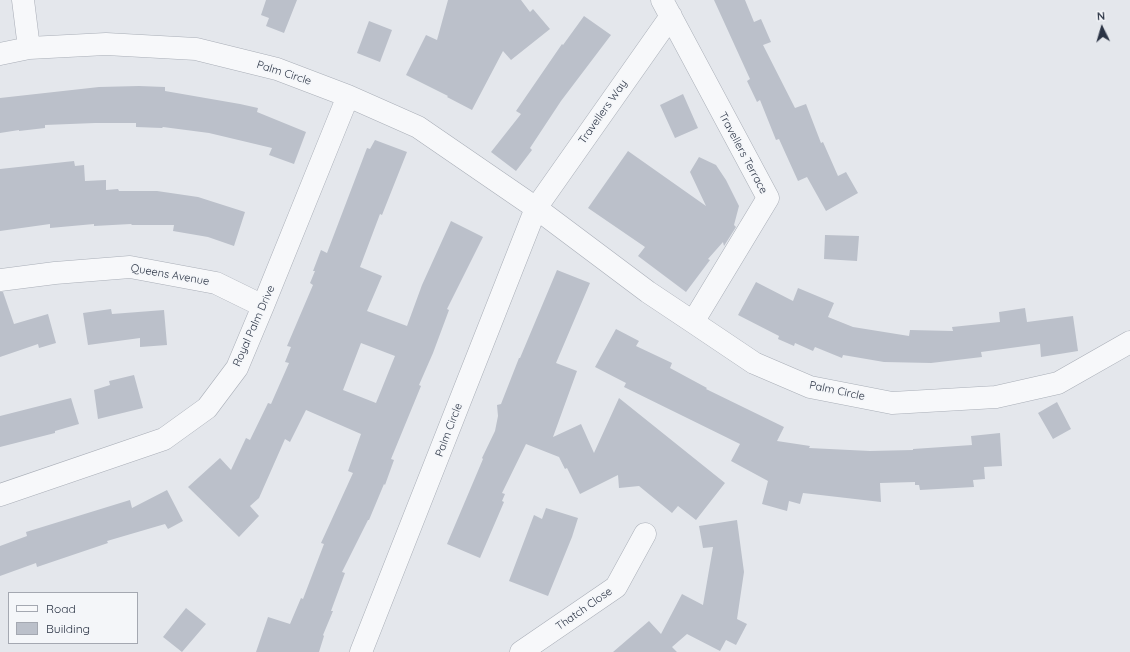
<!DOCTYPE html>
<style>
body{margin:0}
#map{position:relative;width:1130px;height:652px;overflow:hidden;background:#e4e7ec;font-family:Quicksand,sans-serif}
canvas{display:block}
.legend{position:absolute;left:8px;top:592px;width:130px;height:52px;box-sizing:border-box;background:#f4f6f9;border:1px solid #a4a8b1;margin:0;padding:5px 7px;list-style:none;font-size:12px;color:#2b3445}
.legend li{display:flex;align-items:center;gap:8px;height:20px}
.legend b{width:20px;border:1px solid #a4a8b1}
.north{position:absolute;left:1082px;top:8px;width:40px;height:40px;-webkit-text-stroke:3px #f4f6f9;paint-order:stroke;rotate:355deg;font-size:11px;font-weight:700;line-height:16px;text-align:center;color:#2b3445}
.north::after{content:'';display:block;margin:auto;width:14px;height:18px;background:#2b3445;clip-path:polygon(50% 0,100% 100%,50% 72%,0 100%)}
</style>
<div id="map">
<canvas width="1130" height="652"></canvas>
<ul class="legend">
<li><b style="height:5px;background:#f7f8fa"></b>Road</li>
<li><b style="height:11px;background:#bbc0ca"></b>Building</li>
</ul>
<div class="north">N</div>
</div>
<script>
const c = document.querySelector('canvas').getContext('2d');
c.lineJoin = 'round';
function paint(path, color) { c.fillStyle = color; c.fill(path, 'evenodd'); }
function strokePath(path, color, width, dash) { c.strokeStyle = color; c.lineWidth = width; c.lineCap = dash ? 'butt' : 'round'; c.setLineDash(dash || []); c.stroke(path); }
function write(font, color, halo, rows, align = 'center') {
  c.font = font + ' Quicksand,sans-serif'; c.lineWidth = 3; c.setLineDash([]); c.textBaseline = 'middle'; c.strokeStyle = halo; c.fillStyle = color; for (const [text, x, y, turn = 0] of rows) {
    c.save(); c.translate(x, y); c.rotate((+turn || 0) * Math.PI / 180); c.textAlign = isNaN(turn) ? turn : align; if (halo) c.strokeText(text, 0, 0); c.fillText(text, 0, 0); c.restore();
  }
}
paint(new Path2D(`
 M 266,0 L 297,0 L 284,33 L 266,26 L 269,18 L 261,15 Z
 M 448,0 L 521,0 L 530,12 L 533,9 L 550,29 L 511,60 L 503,51 L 472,110 L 447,97 L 448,96 L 406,75 L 426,35 L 437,40 Z
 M 714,0 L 745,0 L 754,22 L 761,19 L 771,42 L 763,45 L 795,108 L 806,104 L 821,143 L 823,142 L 838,176 L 846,172 L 858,193 L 826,211 L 807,177 L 798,181 L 779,139 L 776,140 L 760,100 L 757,102 L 747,81 L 750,79 Z
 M 584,16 L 611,35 L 561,101 L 530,148 L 532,150 L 516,171 L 491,152 L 521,114 L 516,111 L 562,44 L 563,45 Z
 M 369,21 L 392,30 L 380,62 L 357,53 Z
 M 139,86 L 165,87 L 165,91 L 240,104 L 258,108 L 257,112 L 306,132 L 294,164 L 269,155 L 272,148 L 209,133 L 163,127 L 162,128 L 136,127 L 136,123 L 95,123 L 45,125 L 45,128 L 19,131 L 19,130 L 0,133 L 0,98 L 99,87 Z
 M 683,94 L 698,128 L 675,138 L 660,105 Z
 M 375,140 L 407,152 L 382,215 L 380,214 L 360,267 L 382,276 L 367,311 L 407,326 L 422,285 L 451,221 L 483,237 L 447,309 L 449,310 L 433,353 L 419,385 L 421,386 L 391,459 L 394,460 L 385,485 L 384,484 L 369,520 L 368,520 L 342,572 L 345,573 L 331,611 L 333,611 L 323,635 L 324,636 L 319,652 L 256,652 L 268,617 L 290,624 L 301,598 L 303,599 L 324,544 L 321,543 L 353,473 L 348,471 L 361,434 L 306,410 L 290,442 L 285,439 L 259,498 L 250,506 L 259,516 L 239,537 L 188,487 L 220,458 L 231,470 L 246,438 L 250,440 L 268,403 L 271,404 L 289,363 L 285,362 L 291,347 L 287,346 L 313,285 L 310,283 L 315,271 L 313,271 L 321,250 L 327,253 L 367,148 L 370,149 ZM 361,343 L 395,356 L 376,403 L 343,390 Z
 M 628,151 L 706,206 L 690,172 L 699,157 L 716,165 L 726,180 L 739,206 L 734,225 L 736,227 L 724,246 L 723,242 L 708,259 L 710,260 L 686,292 L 638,256 L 645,247 L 588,208 Z
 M 74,161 L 75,166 L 84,165 L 85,181 L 106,180 L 106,190 L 118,189 L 119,191 L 157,191 L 198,197 L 245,212 L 234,246 L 208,237 L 173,231 L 174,225 L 132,225 L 131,224 L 94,226 L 94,224 L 50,228 L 50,224 L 0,231 L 0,169 Z
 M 825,235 L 859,236 L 857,261 L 824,259 Z
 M 557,270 L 590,283 L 556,363 L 577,371 L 553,437 L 581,424 L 594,453 L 619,398 L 725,483 L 696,520 L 678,506 L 672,513 L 639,486 L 619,488 L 618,475 L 580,494 L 567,468 L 565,469 L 559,457 L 526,444 L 502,493 L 505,494 L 502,501 L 504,502 L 480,558 L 447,544 L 483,459 L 482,458 L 495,431 L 498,416 L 497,405 L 501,404 L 519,358 L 520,358 Z
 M 756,282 L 793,301 L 798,288 L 834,303 L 828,317 L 853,327 L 909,336 L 910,330 L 953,331 L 952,327 L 1000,322 L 999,312 L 1025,308 L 1027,322 L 1073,316 L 1078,351 L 1041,357 L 1040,344 L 981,352 L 982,357 L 931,363 L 884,362 L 843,355 L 842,358 L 815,347 L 813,351 L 795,343 L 794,346 L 778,339 L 779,336 L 738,315 Z
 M 0,292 L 3,292 L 14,324 L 48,314 L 56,343 L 39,348 L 38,344 L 0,357 Z
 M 111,309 L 112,314 L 164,310 L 167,345 L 140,347 L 140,338 L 88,345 L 83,313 Z
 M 616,329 L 639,341 L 636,346 L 672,363 L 670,368 L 707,388 L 706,389 L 784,427 L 777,441 L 810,446 L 809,448 L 870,451 L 913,450 L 913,449 L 972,445 L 971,436 L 1000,433 L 1002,466 L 984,467 L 985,479 L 973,480 L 974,487 L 920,490 L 919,485 L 915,485 L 915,482 L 880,483 L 881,502 L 803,493 L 800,504 L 789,501 L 787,511 L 762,504 L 768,481 L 731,461 L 740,444 L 624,387 L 626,383 L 595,367 Z
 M 134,375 L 143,408 L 98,419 L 94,390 L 110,385 L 109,381 Z
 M 71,398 L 79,424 L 55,431 L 55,433 L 0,447 L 0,416 Z
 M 1057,402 L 1071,429 L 1053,439 L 1038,413 Z
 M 167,490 L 183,521 L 168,529 L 165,524 L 107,541 L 108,543 L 37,567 L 36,563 L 0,576 L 0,546 L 27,536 L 26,532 L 130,500 L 132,508 Z
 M 546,508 L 578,518 L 572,537 L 548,596 L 509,581 L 534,515 L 542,519 Z
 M 737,520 L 744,572 L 737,619 L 747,624 L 736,645 L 726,640 L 720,651 L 687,634 L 672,647 L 677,652 L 613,652 L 649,621 L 661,634 L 682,594 L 703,605 L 713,547 L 703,548 L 699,526 Z
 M 186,608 L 206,624 L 182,652 L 163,637 Z`), '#bbc0ca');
const minor = new Path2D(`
 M 23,0 L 29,48
 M 662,0 L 768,198 L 693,322
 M 0,54 L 29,48 L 106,44 L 196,49 L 277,69 L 348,96 L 418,127 L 536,208 L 648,292 L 693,322 L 754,363 L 810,387 L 892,403 L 996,397 L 1058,383 L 1130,342
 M 0,280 L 55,273 L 130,267 L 216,283 L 263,306
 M 0,495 L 164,439 L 207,408 L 237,368 L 263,306 L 348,96
 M 361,652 L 536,208 L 671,16
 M 521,652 L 616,587 L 645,534`);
strokePath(minor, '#a9aeb7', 23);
strokePath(minor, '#f7f8fa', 22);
write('11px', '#2b3445', '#f4f6f9', [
 ["Palm Circle",284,73,18],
 ["Travellers Way",603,112,-55],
 ["Travellers Terrace",743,153,62],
 ["Queens Avenue",170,275,10],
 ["Royal Palm Drive",254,326,-66],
 ["Palm Circle",837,391,12],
 ["Palm Circle",449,430,-69],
 ["Thatch Close",584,609,-35]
]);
</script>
